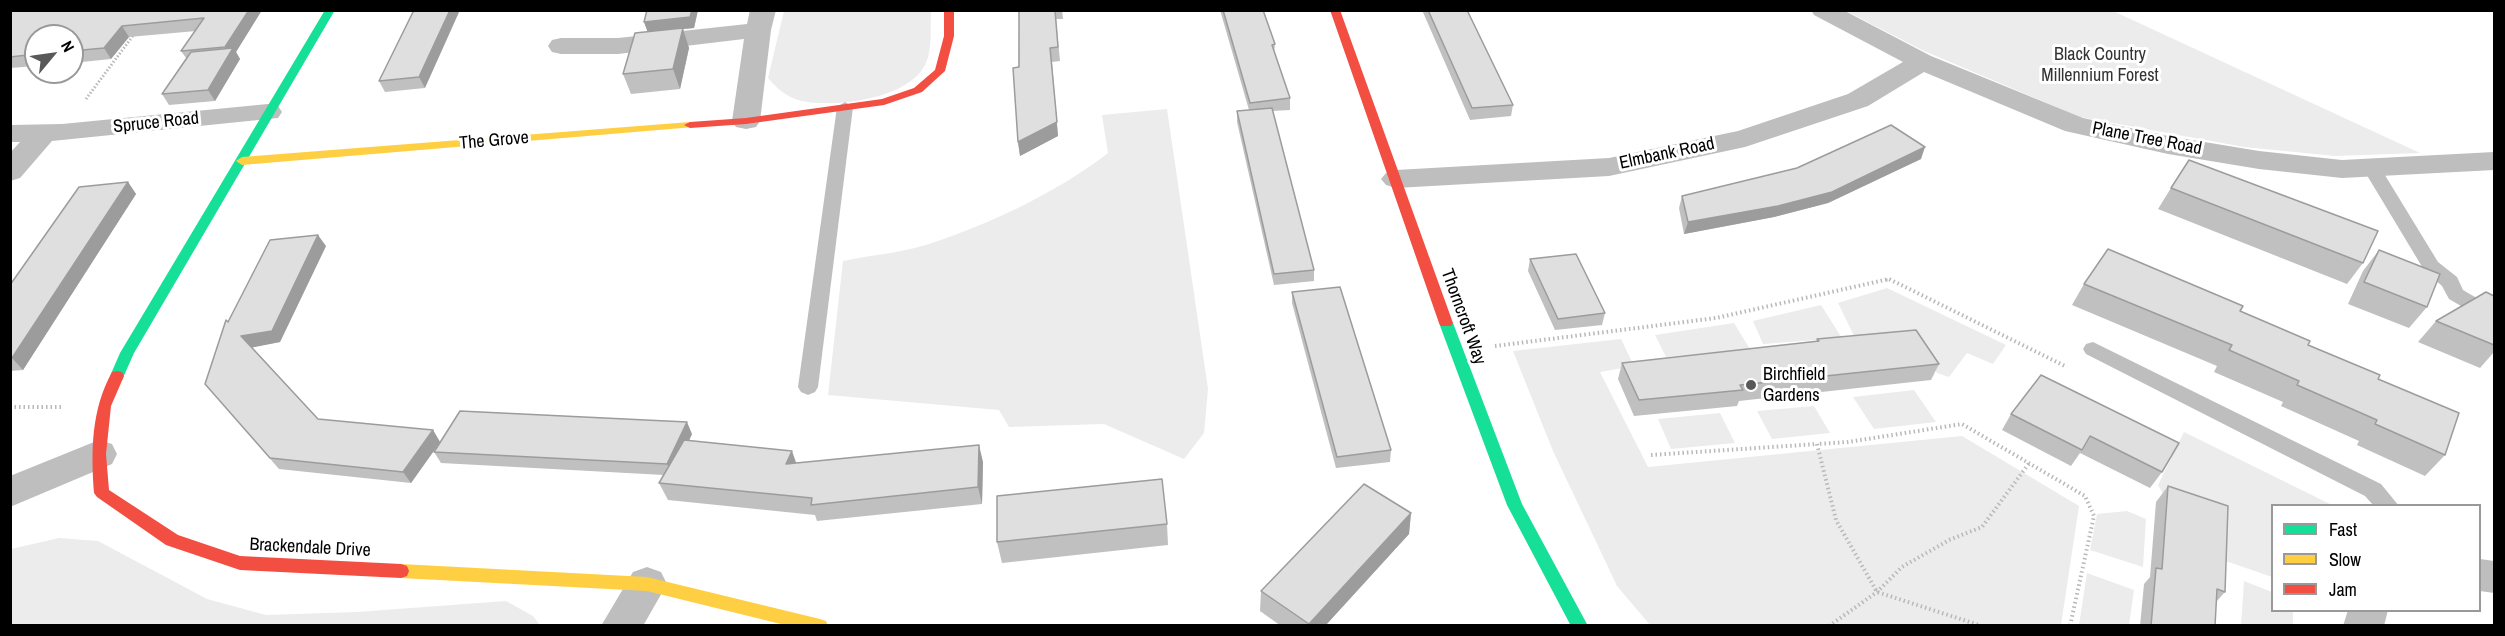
<!DOCTYPE html>
<style>
body{margin:0}
#map{position:relative;width:2505px;height:636px;overflow:hidden;background:#fff;font-family:"Archivo Narrow",sans-serif}
canvas{display:block}
.frame{position:absolute;inset:0;border:12px solid #000;pointer-events:none}
.legend{position:absolute;left:2271px;top:504px;width:210px;height:108px;box-sizing:border-box;background:#fff;border:2px solid #999;margin:0;padding:8px 10px;list-style:none;font-size:18px;color:#000}
.legend li{display:flex;align-items:center;gap:12px;height:30px}
.legend b{width:30px;border:2px solid #999}
.north{position:absolute;left:24px;top:24px;width:60px;height:60px;box-sizing:border-box;background:#fff;border:2px solid #999;border-radius:50%;rotate:61deg;font-size:16px;font-weight:700;line-height:24px;text-align:center;color:#000}
.north::after{content:'';display:block;margin:auto;width:21px;height:27px;background:#595959;clip-path:polygon(50% 0,100% 100%,50% 72%,0 100%)}
</style>
<div id="map">
<canvas width="2505" height="636"></canvas>
<div class="frame"></div>
<ul class="legend">
<li><b style="height:8px;background:#16e098"></b>Fast</li>
<li><b style="height:8px;background:#ffcf43"></b>Slow</li>
<li><b style="height:8px;background:#f24e42"></b>Jam</li>
</ul>
<div class="north">N</div>
</div>
<script>
const c = document.querySelector('canvas').getContext('2d');
c.lineJoin = 'round';
function paint(path, color) { c.fillStyle = color; c.fill(path, 'evenodd'); }
function strokePath(path, color, width, dash) { c.strokeStyle = color; c.lineWidth = width; c.lineCap = dash ? 'butt' : 'round'; c.setLineDash(dash || []); c.stroke(path); }
function write(font, color, halo, rows, align = 'center') {
  c.font = font + ' "Archivo Narrow",sans-serif'; c.lineWidth = 6; c.setLineDash([]); c.textBaseline = 'middle'; c.strokeStyle = halo; c.fillStyle = color; for (const [text, x, y, turn = 0] of rows) {
    c.save(); c.translate(x, y); c.rotate((+turn || 0) * Math.PI / 180); c.textAlign = isNaN(turn) ? turn : align; if (halo) c.strokeText(text, 0, 0); c.fillText(text, 0, 0); c.restore();
  }
}
paint(new Path2D(`
 M 784,11 L 931,11 C 930,28 933,50 925,65 C 908,99 835,108 802,101 C 788,98 777,89 768,78 Z
 M 1846,11 L 2113,11 L 2420,153 L 2335,156 L 2244,147 L 2080,117 L 1924,51 Z
 M 1167,109 L 1208,389 L 1204,433 L 1184,459 L 1104,424 L 1009,427 L 999,410 L 828,395 L 843,261 C 871,255 902,253 929,244 C 992,223 1056,193 1108,153 L 1102,115 Z
 M 1887,288 L 2006,345 L 1993,364 L 1967,353 L 1949,377 L 1937,373 L 1911,336 L 1857,342 L 1838,303 Z
 M 1821,305 L 1842,338 L 1763,344 L 1753,321 Z
 M 1734,323 L 1750,349 L 1666,357 L 1655,335 Z
 M 1621,339 L 1634,366 L 1600,372 L 1648,467 L 1962,436 L 2079,506 L 2061,625 L 1650,625 L 1617,586 L 1553,451 L 1513,351 Z
 M 1914,390 L 1936,422 L 1874,429 L 1853,397 Z
 M 1814,406 L 1830,433 L 1772,439 L 1757,411 Z
 M 1720,413 L 1735,443 L 1671,449 L 1658,419 Z
 M 2184,432 L 2332,505 L 2272,506 L 2272,577 L 2223,560 L 2168,502 L 2158,485 Z
 M 2127,511 L 2146,519 L 2143,567 L 2090,550 L 2097,514 Z
 M 59,538 L 98,541 L 207,599 L 266,615 L 357,612 L 506,601 L 533,616 L 540,625 L 11,625 L 11,549 Z
 M 2087,573 L 2134,590 L 2129,625 L 2079,625 Z
 M 2244,581 L 2272,592 L 2272,610 L 2293,611 L 2293,625 L 2241,625 Z`), '#ececec');
strokePath(new Path2D(`
 M 86,99 L 135,33
 M 1886,280 L 1890,280`), '#b9b9b9', 3, [1.5, 2]);
strokePath(new Path2D(`
 M 1495,346 L 1716,318 L 1889,279 L 2067,367
 M 10,407 L 64,407
 M 1651,455 L 1817,444
 M 1829,626 L 1877,592 L 1902,567 L 1949,540 L 1982,527 L 2030,462
 M 1982,626 L 1877,592 L 1836,520 L 1817,444 L 1848,442 L 1962,424 L 2085,496 L 2094,516 L 2070,626`), '#b9b9b9', 4, [1.5, 3]);
paint(new Path2D(`
 M 845,102 L 853,107 L 818,387 L 815,392 L 808,395 L 801,392 L 798,387 L 837,107 Z
 M 2371,162 L 2377,163 L 2380,167 L 2438,262 L 2457,277 L 2463,290 L 2494,308 L 2494,323 L 2487,321 L 2449,299 L 2442,286 L 2424,270 L 2362,167 L 2365,163 Z
 M 2093,342 L 2381,484 L 2399,506 L 2374,506 L 2365,496 L 2086,354 L 2083,349 L 2086,344 Z`), '#bebebe');
paint(new Path2D(`
 M 750,10 L 776,10 L 771,30 L 760,121 L 756,127 L 746,129 L 736,127 L 732,121 L 744,39 L 618,54 L 561,54 L 552,52 L 548,46 L 552,40 L 561,38 L 618,38 L 747,24 Z
 M 1811,10 L 1843,10 L 1931,56 L 2083,118 L 2168,136 L 2259,151 L 2342,160 L 2494,152 L 2494,170 L 2342,178 L 2259,169 L 2168,154 L 2065,131 L 1924,72 L 1868,106 L 1745,147 L 1609,176 L 1396,188 L 1386,185 L 1381,179 L 1386,173 L 1396,170 L 1609,158 L 1738,131 L 1848,94 L 1903,62 L 1814,15 Z
 M 268,104 L 278,106 L 282,112 L 278,118 L 52,141 L 20,178 L 10,181 L 10,153 L 20,142 L 10,142 L 10,125 L 62,124 Z
 M 99,440 L 112,444 L 117,454 L 112,464 L 10,507 L 10,476 Z
 M 2480,559 L 2494,561 L 2494,593 L 2480,591 Z
 M 647,567 L 661,572 L 667,584 L 643,626 L 601,626 L 633,572 Z
 M 2348,610 L 2388,610 L 2384,626 L 2343,626 Z`), '#bebebe');
paint(new Path2D(`
 M 325,10 L 335,10 L 134,353 L 122,380 L 112,380 L 110,376 L 120,353 Z
 M 1446,318 L 1453,323 L 1522,504 L 1588,626 L 1571,626 L 1507,505 L 1439,323 Z`), '#16e098');
paint(new Path2D(`
 M 690,122 L 694,123 L 694,127 L 242,165 L 236,161 L 242,157 Z
 M 401,564 L 647,577 L 820,619 L 826,621 L 828,626 L 789,626 L 647,591 L 401,578 L 395,576 L 393,571 L 395,566 Z`), '#ffcf43');
paint(new Path2D(`
 M 944,10 L 954,10 L 954,36 L 945,71 L 922,92 L 884,105 L 746,124 L 690,128 L 684,125 L 690,122 L 746,118 L 882,99 L 914,88 L 935,70 L 944,36 Z
 M 1330,10 L 1340,10 L 1453,323 L 1451,326 L 1441,326 L 1439,323 Z
 M 117,371 L 122,372 L 124,376 L 111,406 L 106,454 L 109,490 L 178,535 L 240,556 L 401,564 L 407,566 L 409,571 L 407,576 L 401,578 L 240,570 L 166,545 L 97,497 L 94,493 C 91,451 91,410 112,372 Z`), '#f24e42');
paint(new Path2D(`
 M 10,10 L 262,10 L 236,52 L 240,59 L 215,101 L 169,105 L 162,94 L 186,58 L 181,51 L 196,31 L 129,37 L 111,59 L 72,63 L 72,36 L 36,36 L 36,66 L 10,68 Z
 M 414,10 L 425,88 L 385,92 L 379,81 Z
 M 647,10 L 698,10 L 694,28 L 683,29 L 689,48 L 680,89 L 631,94 L 623,74 L 648,32 L 644,22 Z
 M 1019,10 L 1062,10 L 1063,19 L 1056,19 L 1060,61 L 1052,62 L 1058,136 L 1020,156 L 1018,142 Z
 M 1220,10 L 1263,10 L 1275,44 L 1274,53 L 1290,98 L 1290,110 L 1272,111 L 1314,270 L 1314,281 L 1274,285 L 1237,122 L 1237,111 L 1249,110 Z
 M 1422,10 L 1467,10 L 1513,105 L 1511,116 L 1470,120 Z
 M 1921,159 L 1828,203 L 1774,217 L 1684,234 L 1679,208 L 1682,196 Z
 M 128,182 L 136,194 L 23,370 L 10,371 L 10,285 Z
 M 2171,188 L 2363,263 L 2347,284 L 2158,209 Z
 M 326,246 L 280,342 L 252,347 L 318,419 L 433,430 L 440,442 L 692,434 L 689,441 L 796,463 L 983,462 L 982,504 L 817,521 L 815,515 L 668,500 L 659,483 L 664,475 L 441,463 L 434,452 L 439,444 L 411,483 L 279,469 L 205,384 L 228,322 Z
 M 2379,250 L 2427,307 L 2409,328 L 2348,304 L 2363,271 Z
 M 1530,259 L 1605,313 L 1602,325 L 1555,330 L 1528,271 Z
 M 2084,284 L 2240,311 L 2378,379 L 2445,455 L 2425,476 L 2357,445 L 2359,441 L 2281,406 L 2283,402 L 2214,372 L 2217,366 L 2072,305 Z
 M 1292,292 L 1391,450 L 1390,462 L 1336,468 L 1292,303 Z
 M 2494,293 L 2494,352 L 2480,368 L 2418,342 L 2436,321 L 2493,295 Z
 M 1817,339 L 1939,364 L 1931,380 L 1739,401 L 1737,406 L 1634,416 L 1618,379 L 1622,363 L 1816,342 Z
 M 2041,375 L 2162,472 L 2150,488 L 2080,453 L 2071,466 L 2002,430 L 2011,414 Z
 M 2168,486 L 2225,592 L 2216,602 L 2215,626 L 2140,626 L 2144,584 L 2150,577 L 2156,502 Z
 M 1411,513 L 1409,534 L 1325,626 L 1281,626 L 1260,611 L 1261,591 Z
 M 1167,524 L 1168,545 L 1002,563 L 997,542 Z`), '#c0c0c0');
paint(new Path2D(`
 M 249,10 L 262,10 L 236,52 L 240,59 L 215,101 L 208,90 L 230,54 L 225,47 Z
 M 450,10 L 460,10 L 425,88 L 419,77 Z
 M 692,10 L 698,10 L 694,28 L 683,29 L 689,48 L 680,89 L 673,69 L 648,33 L 644,22 Z
 M 122,26 L 129,37 L 111,59 L 104,48 Z
 M 1050,48 L 1058,136 L 1020,156 L 1018,142 Z
 M 1925,147 L 1921,159 L 1828,203 L 1774,217 L 1684,234 L 1688,222 Z
 M 128,182 L 136,194 L 23,370 L 12,358 Z
 M 318,235 L 326,246 L 280,342 L 250,348 L 241,336 Z
 M 687,422 L 692,434 L 673,475 L 667,464 Z
 M 433,430 L 440,442 L 411,483 L 403,472 Z
 M 979,445 L 983,462 L 982,504 L 978,487 Z
 M 792,451 L 798,468 L 786,464 Z
 M 1411,513 L 1409,534 L 1325,626 L 1309,626 L 1309,624 Z`), '#9c9c9c');
const building = new Path2D(`
 M 10,10 L 249,10 L 225,47 L 181,51 L 204,18 L 122,26 L 104,48 L 72,51 L 72,36 L 36,36 L 36,54 L 10,57 Z
 M 414,10 L 450,10 L 419,77 L 379,81 Z
 M 647,10 L 692,10 L 690,17 L 644,22 Z
 M 1019,10 L 1055,10 L 1058,47 L 1050,48 L 1057,122 L 1018,142 L 1013,68 L 1019,67 Z
 M 1223,10 L 1263,10 L 1275,44 L 1272,45 L 1290,98 L 1250,103 Z
 M 1428,10 L 1467,10 L 1513,105 L 1472,108 Z
 M 683,28 L 673,69 L 623,74 L 635,33 Z
 M 233,48 L 208,90 L 162,94 L 191,52 Z
 M 1272,108 L 1314,270 L 1274,274 L 1237,111 Z
 M 1891,125 L 1925,147 L 1832,192 L 1778,206 L 1688,222 L 1682,196 L 1797,168 Z
 M 2189,160 L 2378,231 L 2363,263 L 2171,188 Z
 M 128,182 L 12,358 L 10,358 L 10,285 L 79,187 Z
 M 318,235 L 272,331 L 241,336 L 318,419 L 433,430 L 403,472 L 270,458 L 205,384 L 226,320 L 228,322 L 270,240 Z
 M 2108,249 L 2243,306 L 2240,311 L 2310,341 L 2308,345 L 2380,375 L 2378,379 L 2459,413 L 2445,455 L 2375,424 L 2377,420 L 2297,385 L 2299,381 L 2229,350 L 2232,345 L 2084,284 Z
 M 2379,250 L 2440,274 L 2427,307 L 2364,282 Z
 M 1576,254 L 1605,313 L 1558,319 L 1530,259 Z
 M 1340,287 L 1391,450 L 1337,457 L 1292,292 Z
 M 2486,292 L 2494,296 L 2494,345 L 2436,321 Z
 M 1916,330 L 1939,364 L 1740,385 L 1743,390 L 1639,400 L 1622,363 L 1819,341 L 1817,339 Z
 M 2041,375 L 2179,443 L 2162,472 L 2090,436 L 2082,450 L 2011,414 Z
 M 460,411 L 687,422 L 667,464 L 434,452 Z
 M 684,440 L 792,451 L 786,464 L 979,445 L 978,487 L 811,505 L 812,498 L 659,483 Z
 M 1162,479 L 1167,524 L 997,542 L 997,496 Z
 M 1364,484 L 1411,513 L 1309,624 L 1261,591 Z
 M 2168,486 L 2228,506 L 2225,592 L 2217,589 L 2215,626 L 2151,626 L 2156,568 L 2162,569 Z`);
paint(building, '#dfdfdf');
strokePath(building, '#9c9c9c', 1.5);
for (const [x, y, r, color] of [
 [1751,385,6,"#595959"]
]) { const dot = new Path2D(); dot.arc(x, y, r, 0, 2 * Math.PI); c.fillStyle = color; c.fill(dot); strokePath(dot, '#fff', 2); }
write('18px', '#333', '#fff', [
 ["Black Country",2100,55],
 ["Millennium Forest",2100,76]
]);
write('18px', '#000', '#fff', [
 ["Spruce Road",156,123,-6],
 ["Plane Tree Road",2147,139,11],
 ["The Grove",494,141,-5],
 ["Elmbank Road",1667,154,-12],
 ["Thorncroft Way",1463,317,70],
 ["Brackendale Drive",310,548,3]
]);
write('18px', '#000', '#fff', [
 ["Birchfield",1763,375],
 ["Gardens",1763,396]
], 'left');
</script>
